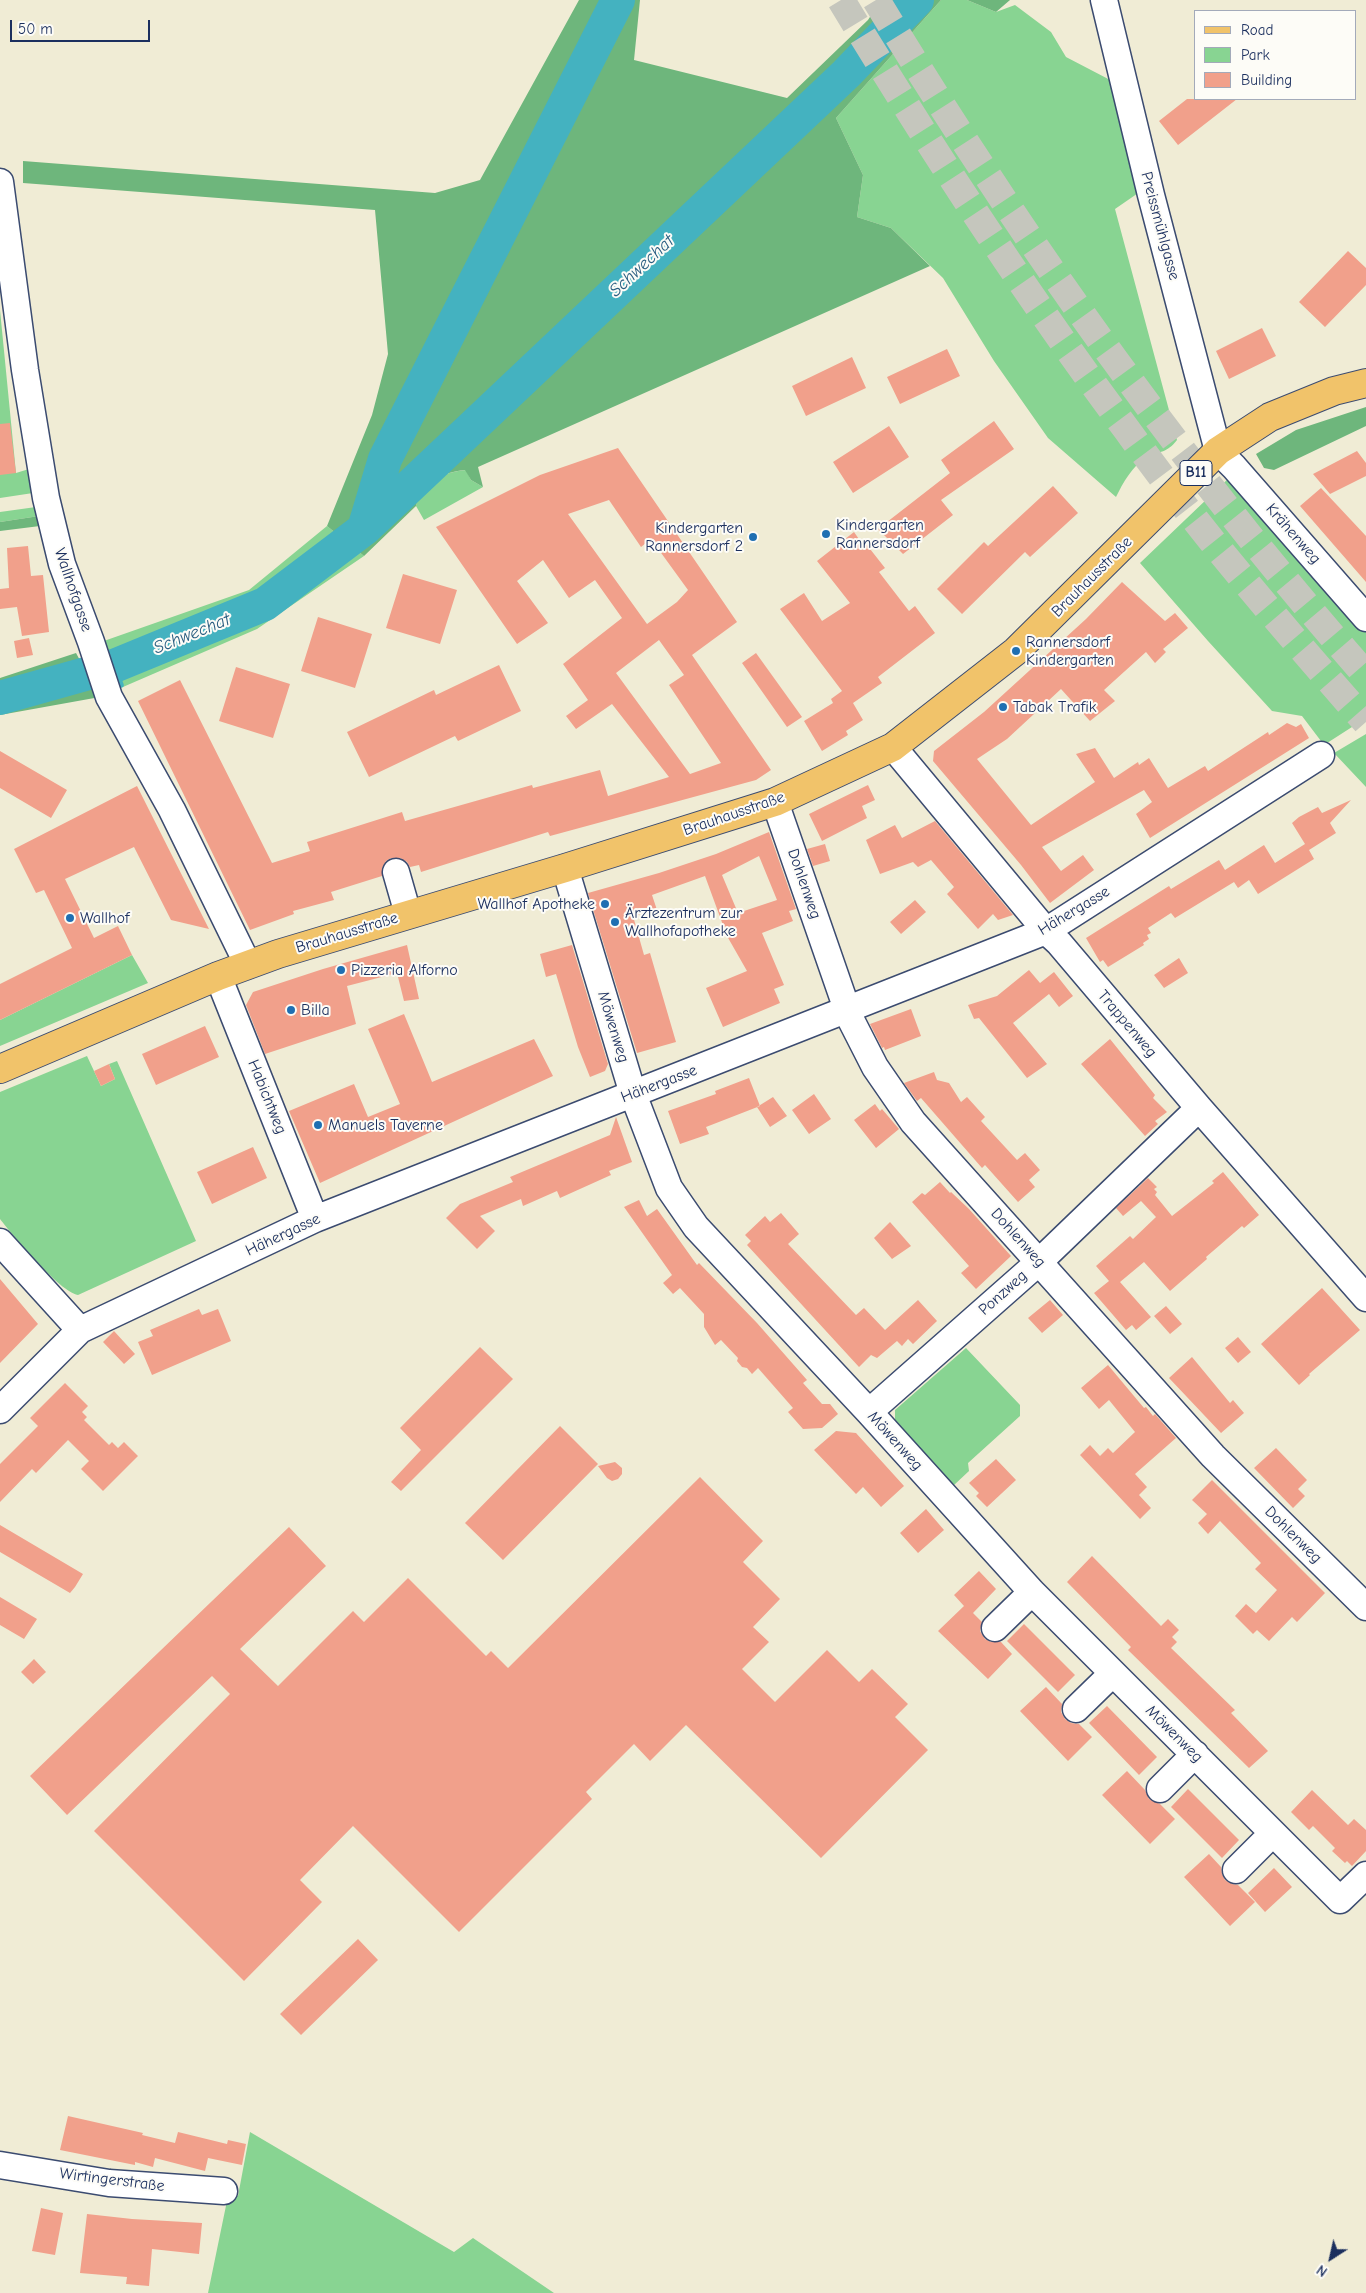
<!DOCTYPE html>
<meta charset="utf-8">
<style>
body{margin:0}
#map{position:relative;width:1366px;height:2293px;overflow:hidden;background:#f0ecd5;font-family:"Comic Neue",sans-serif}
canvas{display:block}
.legend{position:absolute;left:1194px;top:10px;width:162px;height:90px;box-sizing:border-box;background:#fdfcf7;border:1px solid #a3aaba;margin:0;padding:6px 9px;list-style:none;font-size:15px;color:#1b2f5e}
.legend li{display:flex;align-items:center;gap:10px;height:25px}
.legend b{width:25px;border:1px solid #a3aaba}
.north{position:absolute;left:1306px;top:2233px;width:50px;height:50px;-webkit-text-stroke:4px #fdfcf7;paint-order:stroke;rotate:215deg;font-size:14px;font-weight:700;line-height:20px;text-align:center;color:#1b2f5e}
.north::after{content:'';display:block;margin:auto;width:18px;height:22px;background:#1b2f5e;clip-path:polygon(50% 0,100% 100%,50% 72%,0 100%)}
.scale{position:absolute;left:10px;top:20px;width:140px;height:22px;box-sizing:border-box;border:2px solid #1b2f5e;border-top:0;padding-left:6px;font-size:15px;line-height:18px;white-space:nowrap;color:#1b2f5e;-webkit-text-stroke:4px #fdfcf7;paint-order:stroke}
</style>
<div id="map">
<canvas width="1366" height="2293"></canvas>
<ul class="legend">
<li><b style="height:6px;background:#f1c36a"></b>Road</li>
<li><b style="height:14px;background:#88d492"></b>Park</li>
<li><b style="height:14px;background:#f1a08b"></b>Building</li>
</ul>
<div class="north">N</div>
<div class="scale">50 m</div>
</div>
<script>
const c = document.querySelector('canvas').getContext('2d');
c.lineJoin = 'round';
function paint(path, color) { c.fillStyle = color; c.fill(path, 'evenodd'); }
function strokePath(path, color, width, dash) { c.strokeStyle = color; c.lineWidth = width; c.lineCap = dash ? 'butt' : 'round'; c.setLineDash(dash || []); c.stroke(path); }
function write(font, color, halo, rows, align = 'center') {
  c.font = font + ' "Comic Neue",sans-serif'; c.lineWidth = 4; c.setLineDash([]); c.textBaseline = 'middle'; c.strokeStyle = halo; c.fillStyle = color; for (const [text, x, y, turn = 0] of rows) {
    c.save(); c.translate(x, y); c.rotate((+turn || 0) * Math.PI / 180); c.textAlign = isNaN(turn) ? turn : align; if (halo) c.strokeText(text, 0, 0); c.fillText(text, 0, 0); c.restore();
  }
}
paint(new Path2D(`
 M 941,0 L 967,0 L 996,12 L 1015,5 L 1051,32 L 1066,57 L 1114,82 L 1144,189 L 1115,209 L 1177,440 C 1167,453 1160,451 1147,457 C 1132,466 1123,483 1116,497 L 1048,438 L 994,361 L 943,278 L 891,228 L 857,217 L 863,175 L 836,118 Z
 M 0,310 L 16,473 L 29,469 L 33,493 L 0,498 Z
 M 466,470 L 471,480 L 483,487 L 424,520 L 416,506 C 423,480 441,473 466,470 Z
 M 1231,476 L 1366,632 L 1366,718 L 1324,745 L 1302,716 L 1272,711 L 1208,641 L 1140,563 Z
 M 36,507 L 39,516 L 0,522 L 0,512 Z
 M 327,526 L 364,556 L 257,629 L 116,690 L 101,642 L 249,590 Z
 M 1366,734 L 1366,787 L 1334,753 Z
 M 132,955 L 148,983 L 0,1046 L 0,1020 Z
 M 87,1056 L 101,1086 L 115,1079 L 109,1064 L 117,1061 L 196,1241 L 78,1295 C 60,1292 13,1236 0,1219 L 0,1092 Z
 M 966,1348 L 1020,1405 L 1020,1416 L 968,1463 L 969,1471 L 953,1486 L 895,1423 L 895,1410 Z
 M 250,2132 L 454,2252 L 473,2238 L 554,2293 L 208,2293 L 228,2196 L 238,2196 Z`), '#88d492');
paint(new Path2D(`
 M 579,0 L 640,0 L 634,60 L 787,98 L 868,20 L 881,0 L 941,0 L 836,118 L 863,175 L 857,217 L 891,228 L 930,266 L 478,467 L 483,487 L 471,480 L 465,470 C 441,473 423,480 416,506 L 364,556 L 327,526 L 372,415 L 388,354 L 375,210 L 23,183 L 23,161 L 435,193 L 480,180 Z
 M 967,0 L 1010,0 L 996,12 Z
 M 1366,407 L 1366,426 L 1274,470 L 1264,468 L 1256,454 L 1296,430 Z
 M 39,516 L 40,526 L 0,531 L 0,522 Z
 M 76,653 L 100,697 L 0,715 L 0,678 Z`), '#6eb67c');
strokePath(new Path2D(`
 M 114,666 L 121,685`), '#44b2c0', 5.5);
strokePath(new Path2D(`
 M 364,529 L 385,459 L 618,0
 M 0,698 L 114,666 L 265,604 L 364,529 L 409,487 L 846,74 L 917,0`), '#44b2c0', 34);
paint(new Path2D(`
 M 1187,99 L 1237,99 L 1178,145 L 1159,121 Z
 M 1348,251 L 1366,268 L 1366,285 L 1325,327 L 1299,302 Z
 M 1262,328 L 1276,356 L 1229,379 L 1216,351 Z
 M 947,349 L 960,376 L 900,404 L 887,377 Z
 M 852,357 L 866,388 L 806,416 L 792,386 Z
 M 994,421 L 1014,449 L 941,500 L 953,515 L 903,554 L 878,529 L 950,473 L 941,460 Z
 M 10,423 L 16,473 L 0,475 L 0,424 Z
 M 889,426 L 909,457 L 853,493 L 833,462 Z
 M 618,448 L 737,622 L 692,655 L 771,770 L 756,780 L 550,836 L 548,832 L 421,872 L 419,865 L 410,867 L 407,862 L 400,858 L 391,858 L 386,861 L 382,868 L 382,876 L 331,892 L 334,900 L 293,911 L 294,914 L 250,930 L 138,701 L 180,680 L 272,863 L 310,851 L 307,842 L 402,812 L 405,821 L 532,785 L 533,788 L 600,770 L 608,796 L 669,777 L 612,704 L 576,729 L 566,716 L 588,700 L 563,664 L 622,618 L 595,580 L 569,598 L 543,560 L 517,581 L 548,623 L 517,644 L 436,527 L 540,475 ZM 609,500 L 641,547 L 651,539 L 688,590 L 677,602 L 647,624 L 568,514 ZM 659,640 L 684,675 L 669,685 L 721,763 L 690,774 L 616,673 Z
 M 1357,451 L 1366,463 L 1366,476 L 1330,494 L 1313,474 Z
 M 1053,486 L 1078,513 L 1030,557 L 1025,552 L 962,614 L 937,589 L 984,542 L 988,546 Z
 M 1321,488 L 1366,536 L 1366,582 L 1300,506 Z
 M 854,532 L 861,542 L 863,540 L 885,568 L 879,572 L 909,611 L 915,606 L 935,633 L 878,677 L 882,683 L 853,703 L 863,720 L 846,731 L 848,735 L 822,751 L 804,721 L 833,703 L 831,699 L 842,691 L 780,609 L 804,593 L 822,621 L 850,603 L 817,561 Z
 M 28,546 L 31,576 L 43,575 L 49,632 L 22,636 L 17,607 L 0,609 L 0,589 L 9,588 L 7,548 Z
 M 403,574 L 457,590 L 440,644 L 386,628 Z
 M 1122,582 L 1165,621 L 1175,613 L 1188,628 L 1163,649 L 1166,652 L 1155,663 L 1146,652 L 1104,690 L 1115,701 L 1090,721 L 1061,689 L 1007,739 L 977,759 L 1031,825 L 1095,782 L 1076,754 L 1095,748 L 1114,778 L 1138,762 L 1139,765 L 1149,758 L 1168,788 L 1205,766 L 1208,771 L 1268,732 L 1269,735 L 1287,723 L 1296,727 L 1301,724 L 1309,738 L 1150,838 L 1136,814 L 1152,802 L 1144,790 L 1042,847 L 1061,871 L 1083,855 L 1094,870 L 1050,903 L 1021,865 L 933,761 L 934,751 L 984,712 L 1086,619 Z
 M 318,617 L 372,634 L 355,688 L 301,671 Z
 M 29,638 L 33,655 L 17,658 L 14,641 Z
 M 756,653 L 802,717 L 787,727 L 742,663 Z
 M 499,665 L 521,711 L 458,741 L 455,736 L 369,777 L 347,732 L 434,690 L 436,695 Z
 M 236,667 L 290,684 L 273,738 L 219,721 Z
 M 0,751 L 67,790 L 51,818 L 0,788 Z
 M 868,785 L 875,800 L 862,806 L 867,818 L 822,841 L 809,814 Z
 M 137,786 L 209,929 L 171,920 L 134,847 L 65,879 L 94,938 L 118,926 L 132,955 L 0,1020 L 0,984 L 72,948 L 44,890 L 36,893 L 14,849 Z
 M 1351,800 L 1330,823 L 1336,833 L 1309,850 L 1314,859 L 1258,894 L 1249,880 L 1238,888 L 1234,882 L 1175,918 L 1171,913 L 1148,928 L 1151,933 L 1147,935 L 1149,939 L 1143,943 L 1144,945 L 1108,967 L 1103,960 L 1100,962 L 1086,938 L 1169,886 L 1171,889 L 1219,860 L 1225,870 L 1264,845 L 1275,863 L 1305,844 L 1292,823 L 1299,817 L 1318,807 L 1322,813 Z
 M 935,821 L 1013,915 L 998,920 L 993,914 L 978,929 L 947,894 L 954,887 L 931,860 L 918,867 L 913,862 L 880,874 L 866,840 L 895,825 L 902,838 Z
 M 769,832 L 796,909 L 789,911 L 793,921 L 762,933 L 784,985 L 774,989 L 780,1003 L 723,1027 L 706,988 L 747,971 L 727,936 L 705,876 L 652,895 L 657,910 L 633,916 L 644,955 L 650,953 L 676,1042 L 637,1053 L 588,893 L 659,873 L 716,854 ZM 759,856 L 777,900 L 738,913 L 722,875 Z
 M 825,844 L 830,861 L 813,866 L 807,849 Z
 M 915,900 L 926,912 L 901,934 L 890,922 Z
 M 407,945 L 419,999 L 404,1001 L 397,973 L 347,986 L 356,1024 L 265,1054 L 246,1005 L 253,992 L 323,969 Z
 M 572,945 L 608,1064 L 605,1071 L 590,1077 L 578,1047 L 556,974 L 546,977 L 540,954 Z
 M 1179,958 L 1188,973 L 1164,988 L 1154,975 Z
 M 1029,970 L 1040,983 L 1054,972 L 1073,996 L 1059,1007 L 1049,994 L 1013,1023 L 1047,1064 L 1027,1078 L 979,1018 L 974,1019 L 968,1005 L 997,996 Z
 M 911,1009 L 921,1036 L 885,1050 L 884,1047 L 882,1048 L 870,1024 Z
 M 404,1014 L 432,1082 L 534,1039 L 553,1076 L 320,1183 L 289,1111 L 354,1084 L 368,1117 L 400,1104 L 368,1029 Z
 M 205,1026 L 219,1057 L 156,1085 L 142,1054 Z
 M 1110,1039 L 1155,1095 L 1153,1098 L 1167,1112 L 1155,1121 L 1158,1124 L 1145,1136 L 1081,1064 Z
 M 109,1064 L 115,1079 L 101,1086 L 94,1071 Z
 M 934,1072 L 937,1080 L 949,1083 L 961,1102 L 967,1097 L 985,1117 L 981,1121 L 1017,1160 L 1025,1153 L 1040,1170 L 1029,1180 L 1035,1187 L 1018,1202 L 985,1165 L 982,1168 L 921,1098 L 917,1101 L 904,1083 Z
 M 749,1078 L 760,1106 L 706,1127 L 709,1134 L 680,1144 L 668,1111 L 716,1094 L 715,1091 Z
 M 814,1094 L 831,1119 L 809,1134 L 792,1110 Z
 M 773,1097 L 787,1116 L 770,1127 L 757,1107 Z
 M 875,1104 L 880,1111 L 882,1109 L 899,1129 L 876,1148 L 854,1120 Z
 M 616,1117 L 632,1162 L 609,1171 L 611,1175 L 560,1198 L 557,1191 L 523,1206 L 521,1199 L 480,1216 L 495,1231 L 477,1249 L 446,1218 L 460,1204 L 513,1182 L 510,1177 L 610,1135 Z
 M 253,1147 L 267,1178 L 212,1204 L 197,1172 Z
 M 1223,1172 L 1259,1215 L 1244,1228 L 1242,1226 L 1220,1245 L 1206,1257 L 1207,1259 L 1170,1291 L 1144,1262 L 1120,1282 L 1151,1317 L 1136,1330 L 1132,1325 L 1126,1330 L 1094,1293 L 1109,1281 L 1096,1266 L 1130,1236 L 1133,1239 L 1156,1217 L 1141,1201 L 1123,1216 L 1116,1208 L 1148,1178 L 1157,1187 L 1154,1189 L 1157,1192 L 1155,1195 L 1172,1216 L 1214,1183 L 1212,1181 Z
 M 940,1182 L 950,1193 L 951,1192 L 969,1209 L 1011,1256 L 976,1289 L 961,1273 L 969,1266 L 912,1202 L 922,1193 L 925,1195 Z
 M 639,1200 L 647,1216 L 657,1209 L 697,1265 L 699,1263 L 757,1323 L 807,1380 L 803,1383 L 822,1404 L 830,1404 L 838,1414 L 822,1428 L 803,1429 L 788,1412 L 793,1408 L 758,1368 L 752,1374 L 747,1368 L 742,1367 L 737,1361 L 738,1358 L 721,1340 L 715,1345 L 704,1327 L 704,1314 L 680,1288 L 673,1294 L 663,1283 L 672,1275 L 624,1207 Z
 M 781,1213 L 799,1234 L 788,1244 L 856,1315 L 864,1308 L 885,1330 L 918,1300 L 937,1321 L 913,1344 L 908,1339 L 902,1346 L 897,1341 L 877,1358 L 871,1355 L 859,1367 L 747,1245 L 751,1241 L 745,1235 L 765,1216 L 770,1222 Z
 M 890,1222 L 911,1246 L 892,1259 L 874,1238 Z
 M 0,1279 L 38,1324 L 0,1363 Z
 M 1322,1288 L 1360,1330 L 1309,1374 L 1310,1375 L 1299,1385 L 1261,1344 Z
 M 1050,1300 L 1063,1315 L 1042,1333 L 1028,1318 Z
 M 1166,1306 L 1182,1324 L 1170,1334 L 1154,1316 Z
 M 199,1309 L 202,1315 L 218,1309 L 231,1341 L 152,1375 L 138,1342 L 153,1336 L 150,1330 Z
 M 114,1331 L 135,1354 L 124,1364 L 103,1342 Z
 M 1238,1337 L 1251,1352 L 1238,1363 L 1225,1348 Z
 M 480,1347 L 513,1379 L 401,1491 L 391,1482 L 421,1450 L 400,1428 Z
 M 1192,1357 L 1230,1403 L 1233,1400 L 1244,1413 L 1221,1433 L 1169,1378 Z
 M 1108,1365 L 1144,1408 L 1146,1407 L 1153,1416 L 1155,1414 L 1176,1438 L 1135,1474 L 1147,1487 L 1139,1495 L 1151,1508 L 1140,1519 L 1080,1455 L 1090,1445 L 1100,1456 L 1108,1448 L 1113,1453 L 1135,1432 L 1109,1400 L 1099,1409 L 1081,1388 Z
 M 65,1383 L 88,1406 L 82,1412 L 87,1417 L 84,1420 L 109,1445 L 112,1442 L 118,1448 L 124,1442 L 138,1456 L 103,1491 L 81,1469 L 89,1461 L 68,1440 L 36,1473 L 32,1469 L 0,1502 L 0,1464 L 38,1426 L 30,1418 Z
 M 560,1426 L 598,1464 L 503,1560 L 465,1523 Z
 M 836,1431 L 856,1433 L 904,1486 L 881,1507 L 863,1487 L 856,1494 L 814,1450 Z
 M 1276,1448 L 1307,1480 L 1298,1489 L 1305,1496 L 1293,1508 L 1254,1468 Z
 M 996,1459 L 1016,1480 L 987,1507 L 976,1496 L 979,1493 L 969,1483 Z
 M 615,1462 L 622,1468 L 622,1474 L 618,1479 L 612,1481 L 607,1478 L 598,1466 Z
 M 700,1477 L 763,1541 L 743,1562 L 780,1599 L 753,1627 L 769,1642 L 742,1669 L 775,1702 L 827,1650 L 859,1682 L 872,1669 L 908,1704 L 895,1717 L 928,1750 L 821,1858 L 686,1725 L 650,1761 L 634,1744 L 586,1792 L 592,1799 L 459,1932 L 353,1826 L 300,1880 L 322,1902 L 244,1981 L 94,1831 L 230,1694 L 212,1676 L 67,1815 L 30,1776 L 289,1527 L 326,1566 L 240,1649 L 278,1686 L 353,1611 L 364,1622 L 408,1578 L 486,1656 L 491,1651 L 508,1668 Z
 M 1212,1480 L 1325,1593 L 1297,1622 L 1292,1617 L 1269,1641 L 1257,1630 L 1253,1634 L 1235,1616 L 1246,1604 L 1256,1613 L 1277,1590 L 1255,1569 L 1261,1563 L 1220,1521 L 1208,1534 L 1198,1523 L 1207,1514 L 1192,1500 Z
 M 926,1509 L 944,1530 L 918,1553 L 900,1533 Z
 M 0,1525 L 83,1574 L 75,1587 L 70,1593 L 0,1552 Z
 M 1092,1556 L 1161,1626 L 1168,1619 L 1179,1630 L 1172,1637 L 1177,1642 L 1171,1648 L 1235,1710 L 1231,1713 L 1268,1751 L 1249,1768 L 1128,1650 L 1131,1647 L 1067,1582 Z
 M 979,1571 L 996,1589 L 973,1613 L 982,1622 L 980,1631 L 985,1639 L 991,1642 L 1001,1642 L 1012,1654 L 988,1679 L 938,1631 L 964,1606 L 954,1595 Z
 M 0,1597 L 37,1619 L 24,1639 L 0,1625 Z
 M 1024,1624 L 1075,1675 L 1058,1692 L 1007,1641 Z
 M 34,1659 L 46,1672 L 33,1684 L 21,1672 Z
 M 1046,1687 L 1062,1704 L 1061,1712 L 1065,1719 L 1071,1723 L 1079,1724 L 1092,1737 L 1068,1761 L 1020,1711 Z
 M 1107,1706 L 1157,1757 L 1139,1775 L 1089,1723 Z
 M 1127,1771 L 1145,1790 L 1149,1799 L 1160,1804 L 1175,1819 L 1150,1844 L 1102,1795 Z
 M 1188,1789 L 1239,1840 L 1222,1858 L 1171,1807 Z
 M 1312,1790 L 1348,1825 L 1354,1819 L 1366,1830 L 1366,1851 L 1352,1866 L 1347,1861 L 1345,1863 L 1332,1851 L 1335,1848 L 1313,1826 L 1309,1830 L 1291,1812 Z
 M 1209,1854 L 1221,1867 L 1222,1874 L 1225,1880 L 1232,1884 L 1238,1885 L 1255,1902 L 1230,1926 L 1184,1877 Z
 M 1274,1868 L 1292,1887 L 1265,1912 L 1248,1893 Z
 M 358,1939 L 378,1960 L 301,2035 L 280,2014 Z
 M 68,2116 L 143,2133 L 142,2135 L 175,2143 L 178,2132 L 227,2144 L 228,2140 L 246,2144 L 242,2165 L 208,2158 L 205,2171 L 155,2158 L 153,2167 L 135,2162 L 135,2165 L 60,2150 Z
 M 41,2208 L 63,2213 L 55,2255 L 32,2251 Z
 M 87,2214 L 132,2219 L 202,2223 L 199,2254 L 152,2249 L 149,2286 L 126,2284 L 127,2277 L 80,2273 Z`), '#f1a08b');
strokePath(new Path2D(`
 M 841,0 C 930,147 1024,292 1127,430 C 1201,532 1283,628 1366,722
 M 876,0 C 1023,241 1180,463 1366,675`), '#c5c6bd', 28, [28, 14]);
const minor = new Path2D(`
 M 1104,0 L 1151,195 L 1218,451 L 1234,467 L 1366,618
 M 0,182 L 25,370 L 46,498 L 62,564 L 91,642 L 109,697 L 172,810 L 248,965
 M 893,747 L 1046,931 L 1059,943 L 1199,1108 L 1366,1298
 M 775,802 L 850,1018 L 875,1067 L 913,1122 L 1213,1456 L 1366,1607
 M 565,868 L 633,1094 L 669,1188 L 696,1227 L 869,1412 L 1032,1592 L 1340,1900 L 1366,1875
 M 396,872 L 408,914
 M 218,976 L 315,1219
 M 0,1242 L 80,1330
 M 0,1410 L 80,1330 L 315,1219 L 1046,931 L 1321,755
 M 869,1412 L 1039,1262 L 1199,1108
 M 995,1628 L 1032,1592
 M 1076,1709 L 1113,1673
 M 1160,1789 L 1195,1754
 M 1236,1870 L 1273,1833
 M 0,2165 L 109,2183 L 224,2191`);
const major = new Path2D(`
 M 0,1069 L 218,976 L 278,954 L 565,868 L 775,802 L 893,747 L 1016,651 L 1218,451 L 1270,417 L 1334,391 L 1366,383`);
strokePath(minor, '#3b4b70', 29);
strokePath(major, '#3b4b70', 30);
strokePath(minor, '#fff', 26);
strokePath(major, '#f1c36a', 28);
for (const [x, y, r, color] of [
 [826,534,5,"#1f6fb2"],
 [753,537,5,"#1f6fb2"],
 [1016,651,5,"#1f6fb2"],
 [1003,707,5,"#1f6fb2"],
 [605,904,5,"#1f6fb2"],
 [70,918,5,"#1f6fb2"],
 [615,922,5,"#1f6fb2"],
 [341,970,5,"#1f6fb2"],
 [291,1010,5,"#1f6fb2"],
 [318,1125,5,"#1f6fb2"]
]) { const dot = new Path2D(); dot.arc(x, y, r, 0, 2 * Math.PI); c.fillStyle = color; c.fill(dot); strokePath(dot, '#fdfcf7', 2); }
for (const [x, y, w] of [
 [1196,473,32]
]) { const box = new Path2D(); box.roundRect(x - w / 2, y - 12.5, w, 25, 4); c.fillStyle = '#fdfcf7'; c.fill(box); strokePath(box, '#1b2f5e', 1); }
write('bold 15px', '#1b2f5e', null, [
 ["B11",1196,473]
]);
write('16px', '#1b2f5e', '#fdfcf7', [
 ["Preissmühlgasse",1160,226,75],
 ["Krähenweg",1293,534,49],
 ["Brauhausstraße",1092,577,-45],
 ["Wallhofgasse",73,590,71],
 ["Brauhausstraße",734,814,-19],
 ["Dohlenweg",804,884,71],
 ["Hähergasse",1074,911,-31],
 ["Brauhausstraße",347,933,-17],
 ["Trappenweg",1127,1024,50],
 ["Möwenweg",613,1027,73],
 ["Hähergasse",659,1084,-21],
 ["Habichtweg",267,1097,68],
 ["Hähergasse",283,1235,-25],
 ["Dohlenweg",1018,1238,48],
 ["Ponzweg",1003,1293,-42],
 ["Möwenweg",895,1441,48],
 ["Dohlenweg",1293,1535,45],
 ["Möwenweg",1174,1734,45],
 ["Wirtingerstraße",112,2180,7]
]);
write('16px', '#1b2f5e', '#fdfcf7', [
 ["Kindergarten",836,525],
 ["Rannersdorf",836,543],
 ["Kindergarten",743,528,"right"],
 ["Rannersdorf 2",743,546,"right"],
 ["Rannersdorf",1026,642],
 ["Kindergarten",1026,660],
 ["Tabak Trafik",1013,707],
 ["Wallhof Apotheke",595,904,"right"],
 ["Ärztezentrum zur",625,913],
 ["Wallhofapotheke",625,931],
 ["Wallhof",80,918],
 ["Pizzeria Alforno",351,970],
 ["Billa",301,1010],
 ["Manuels Taverne",328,1125]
], 'left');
write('italic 18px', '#295d80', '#fdfcf7', [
 ["Schwechat",642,266,-43],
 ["Schwechat",192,634,-22]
]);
</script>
